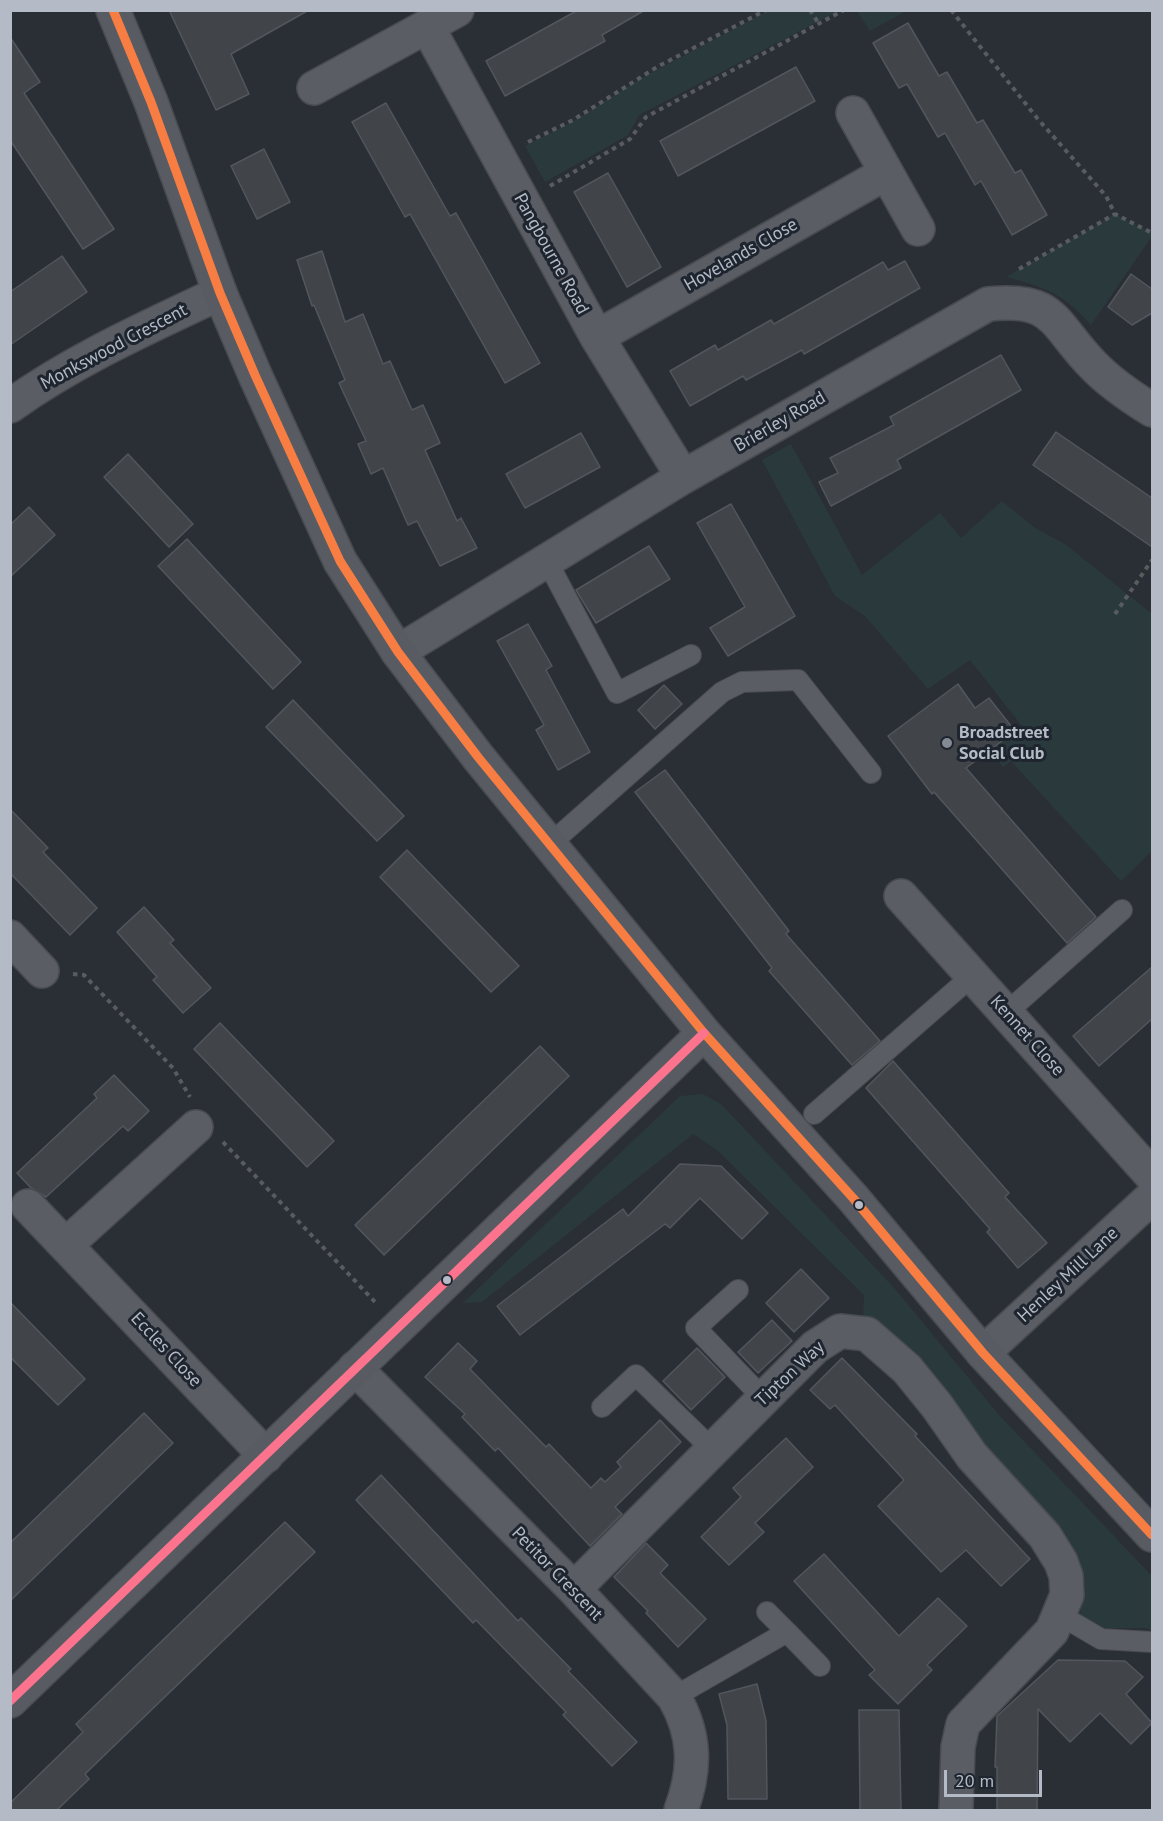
<!DOCTYPE html>
<style>
body{margin:0}
#map{position:relative;width:1163px;height:1821px;overflow:hidden;background:#2a2f35;font-family:"PT Sans",sans-serif}
canvas{display:block}
.frame{position:absolute;inset:0;border:12px solid #b4bbc6;pointer-events:none}
.scale{position:absolute;left:944px;top:1770px;width:98px;height:27px;box-sizing:border-box;border:3px solid #b4bbc6;border-top:0;padding-left:8px;font-size:18px;line-height:21px;white-space:nowrap;color:#b4bbc6;-webkit-text-stroke:4px #1e252f;paint-order:stroke}
</style>
<div id="map">
<canvas width="1163" height="1821"></canvas>
<div class="frame"></div>
<div class="scale">20 m</div>
</div>
<script>
const c = document.querySelector('canvas').getContext('2d');
c.lineJoin = 'round';
function paint(path, color) { c.fillStyle = color; c.fill(path, 'evenodd'); }
function strokePath(path, color, width, dash) { c.strokeStyle = color; c.lineWidth = width; c.lineCap = dash ? 'butt' : 'round'; c.setLineDash(dash || []); c.stroke(path); }
function write(font, color, halo, rows, align = 'center') {
  c.font = font + ' "PT Sans",sans-serif'; c.lineWidth = 6; c.setLineDash([]); c.textBaseline = 'middle'; c.strokeStyle = halo; c.fillStyle = color; for (const [text, x, y, turn = 0] of rows) {
    c.save(); c.translate(x, y); c.rotate((+turn || 0) * Math.PI / 180); c.textAlign = isNaN(turn) ? turn : align; if (halo) c.strokeText(text, 0, 0); c.fillText(text, 0, 0); c.restore();
  }
}
paint(new Path2D(`
 M 770,10 L 838,11 L 639,115 L 628,135 L 545,182 L 525,146 L 569,124 L 640,79 Z
 M 857,11 L 906,11 L 870,31 Z
 M 1115,214 L 1152,233 L 1152,236 L 1091,325 C 1065,294 1044,287 1006,277 Z
 M 791,444 L 862,575 L 940,513 L 961,538 L 1002,501 L 1035,528 L 1065,544 L 1152,614 L 1152,851 L 1121,881 L 1011,761 L 1003,767 L 990,750 L 1022,726 L 970,660 L 928,689 L 865,616 L 835,596 L 762,460 Z
 M 703,1094 L 721,1104 L 895,1289 L 999,1415 L 1152,1576 L 1152,1631 L 1146,1628 L 1100,1628 L 1080,1615 L 1085,1586 L 1077,1556 L 863,1317 L 864,1295 L 717,1150 L 693,1134 L 482,1302 L 463,1303 L 680,1096 Z`), '#2a3a3c');
const building = new Path2D(`
 M 169,10 L 309,10 L 231,54 L 249,94 L 216,110 Z
 M 578,10 L 645,10 L 602,35 L 605,41 L 505,96 L 486,61 Z
 M 908,23 L 939,76 L 947,72 L 977,123 L 983,120 L 1015,173 L 1021,170 L 1047,215 L 1012,235 L 981,181 L 975,185 L 945,133 L 938,137 L 907,84 L 899,88 L 873,43 Z
 M 10,37 L 40,82 L 24,93 L 114,229 L 83,249 L 10,140 Z
 M 796,67 L 815,101 L 678,176 L 660,141 Z
 M 386,103 L 450,216 L 456,213 L 540,363 L 505,383 L 410,214 L 405,217 L 352,122 Z
 M 264,149 L 290,202 L 257,219 L 231,166 Z
 M 608,173 L 661,267 L 627,287 L 574,192 Z
 M 322,251 L 345,322 L 363,314 L 383,364 L 390,361 L 412,410 L 423,405 L 440,443 L 425,450 L 457,521 L 461,518 L 477,548 L 440,566 L 417,521 L 408,525 L 383,468 L 371,474 L 358,444 L 366,441 L 339,383 L 345,380 L 314,305 L 312,306 L 297,260 Z
 M 62,256 L 87,292 L 10,345 L 10,292 Z
 M 905,261 L 920,288 L 804,354 L 802,350 L 746,380 L 743,376 L 690,406 L 670,371 L 715,345 L 718,350 L 771,320 L 774,324 L 883,262 L 888,270 Z
 M 1131,274 L 1152,289 L 1152,313 L 1132,325 L 1108,307 Z
 M 1001,355 L 1021,390 L 897,460 L 901,468 L 831,506 L 819,482 L 838,473 L 830,458 L 894,425 L 890,417 Z
 M 1056,432 L 1152,498 L 1152,547 L 1033,465 Z
 M 581,433 L 600,467 L 525,508 L 506,474 Z
 M 128,454 L 193,524 L 169,547 L 104,477 Z
 M 731,504 L 795,616 L 728,656 L 710,628 L 745,607 L 697,523 Z
 M 29,507 L 55,535 L 10,577 L 10,525 Z
 M 187,539 L 301,662 L 273,689 L 158,566 Z
 M 649,546 L 670,579 L 596,623 L 576,590 Z
 M 528,624 L 552,666 L 546,670 L 590,752 L 558,770 L 536,730 L 544,725 L 497,641 Z
 M 958,684 L 975,708 L 989,698 L 1015,731 L 966,768 L 1096,917 L 1067,943 L 934,792 L 932,794 L 888,736 Z
 M 664,685 L 682,704 L 655,729 L 638,710 Z
 M 293,700 L 404,816 L 377,841 L 266,727 Z
 M 665,770 L 789,931 L 786,934 L 880,1041 L 852,1065 L 769,971 L 772,968 L 635,792 Z
 M 10,809 L 48,848 L 43,852 L 97,908 L 70,935 L 10,873 Z
 M 407,850 L 519,966 L 491,992 L 380,877 Z
 M 144,907 L 174,940 L 170,943 L 211,988 L 183,1013 L 153,980 L 157,977 L 117,932 Z
 M 1152,967 L 1152,1019 L 1099,1066 L 1073,1036 Z
 M 220,1023 L 334,1141 L 307,1167 L 194,1049 Z
 M 540,1046 L 569,1076 L 384,1255 L 355,1225 Z
 M 893,1061 L 1009,1193 L 1005,1197 L 1047,1243 L 1018,1268 L 987,1232 L 990,1229 L 866,1088 Z
 M 114,1075 L 149,1111 L 128,1131 L 123,1126 L 46,1197 L 31,1188 L 17,1173 L 97,1098 L 94,1094 Z
 M 680,1164 L 721,1166 L 768,1213 L 742,1239 L 700,1198 L 670,1228 L 665,1224 L 520,1335 L 497,1306 L 623,1209 L 628,1216 Z
 M 801,1269 L 829,1298 L 794,1332 L 766,1303 Z
 M 10,1302 L 85,1379 L 58,1405 L 10,1357 Z
 M 772,1320 L 792,1341 L 758,1373 L 738,1352 Z
 M 458,1343 L 477,1361 L 470,1369 L 546,1447 L 549,1444 L 591,1488 L 601,1478 L 605,1482 L 621,1467 L 617,1462 L 660,1420 L 681,1442 L 615,1507 L 622,1514 L 590,1546 L 498,1448 L 495,1451 L 462,1417 L 465,1414 L 425,1377 Z
 M 697,1348 L 725,1377 L 691,1410 L 663,1381 Z
 M 842,1358 L 917,1434 L 915,1436 L 1030,1559 L 1001,1586 L 966,1550 L 941,1572 L 878,1506 L 904,1480 L 835,1405 L 830,1409 L 810,1390 Z
 M 144,1413 L 173,1443 L 10,1601 L 10,1543 Z
 M 786,1438 L 813,1467 L 755,1523 L 764,1532 L 729,1565 L 701,1537 L 741,1497 L 733,1488 Z
 M 381,1475 L 518,1621 L 521,1618 L 571,1669 L 568,1671 L 637,1742 L 612,1766 L 563,1715 L 566,1712 L 476,1620 L 473,1623 L 356,1500 Z
 M 285,1522 L 315,1552 L 85,1774 L 89,1779 L 57,1810 L 10,1810 L 10,1803 L 83,1732 L 76,1724 Z
 M 646,1543 L 668,1565 L 660,1573 L 706,1619 L 678,1647 L 646,1613 L 648,1611 L 614,1577 Z
 M 824,1554 L 899,1636 L 938,1598 L 967,1626 L 927,1665 L 932,1670 L 898,1704 L 869,1675 L 875,1670 L 794,1581 Z
 M 1058,1660 L 1125,1661 L 1143,1677 L 1126,1694 L 1152,1723 L 1131,1744 L 1100,1713 L 1070,1742 L 1038,1709 L 1037,1810 L 997,1810 L 997,1767 L 995,1767 L 997,1716 Z
 M 757,1684 L 766,1721 L 767,1799 L 728,1799 L 727,1725 L 719,1694 Z
 M 859,1710 L 899,1710 L 901,1810 L 860,1810 Z`);
paint(building, '#41454a');
strokePath(building, '#52565d', 1.5);
const lane = new Path2D(`
 M 547,561 L 617,693 L 691,655
 M 550,844 L 722,692 L 742,682 L 798,680 L 871,773
 M 1006,1013 L 1122,910
 M 814,1114 L 972,976
 M 738,1290 L 696,1328 L 763,1398
 M 602,1407 L 636,1375 L 712,1449
 M 767,1612 L 787,1632
 M 1060,1615 L 1101,1639 L 1152,1642
 M 674,1697 L 787,1632 L 820,1666`);
const street = new Path2D(`
 M 427,26 L 597,337 L 683,477
 M 314,88 L 457,10
 M 853,113 L 918,229
 M 597,337 L 886,173
 M 10,406 C 76,359 148,327 220,293
 M 398,652 L 683,477 L 988,304 C 1056,297 1052,323 1093,365 C 1110,383 1131,397 1152,410
 M 901,896 L 1152,1176
 M 10,937 L 42,971
 M 28,1206 L 266,1456
 M 67,1244 L 196,1127
 M 983,1353 L 1152,1197
 M 355,1368 L 574,1589 L 674,1697 C 696,1735 696,1770 681,1810
 M 574,1589 L 815,1347 L 840,1331 L 867,1334 L 907,1369 L 937,1406 L 972,1456 L 1045,1536 L 1061,1562 L 1066,1576 L 1067,1595 L 1052,1631 L 963,1724 L 958,1747 L 956,1810`);
const secondary = new Path2D(`
 M 113,10 L 151,102 L 220,293 L 255,375 L 340,561 L 398,652 L 478,757 L 704,1033 L 853,1198 L 983,1353 L 1152,1535
 M 10,1701 L 704,1033`);
strokePath(lane, '#484b50', 22);
strokePath(street, '#484b50', 36);
strokePath(secondary, '#484b50', 36);
strokePath(new Path2D(`
 M 810,10 L 819,24
 M 951,10 L 1037,118 L 1106,196 L 1115,214 L 1152,233
 M 528,142 L 573,120 L 657,67 L 766,10
 M 550,186 L 630,139 L 646,117 L 844,10
 M 1019,269 L 1115,214
 M 1115,614 L 1152,560
 M 73,974 L 84,975 L 173,1068 L 190,1097
 M 223,1142 L 377,1304`), '#585c60', 4, [4.5, 4.5]);
strokePath(lane, '#5a5d63', 20);
strokePath(street, '#5a5d63', 33);
strokePath(secondary, '#585c62', 33);
strokePath(new Path2D(`
 M 113,10 L 151,102 L 220,293 L 255,375 L 340,561 L 398,652 L 478,757 L 704,1033 L 853,1198 L 983,1353 L 1152,1535`), '#f77d43', 9);
strokePath(new Path2D(`
 M 10,1701 L 704,1033`), '#fc738d', 9);
for (const [x, y, r, color] of [
 [947,743,6,"#848a93"],
 [859,1205,5,"#b4bbc6"],
 [447,1280,5,"#b4bbc6"]
]) { const dot = new Path2D(); dot.arc(x, y, r, 0, 2 * Math.PI); c.fillStyle = color; c.fill(dot); strokePath(dot, '#1e252f', 2); }
write('18px', '#b4bbc6', '#1e252f', [
 ["Pangbourne Road",551,254,61],
 ["Hovelands Close",741,255,-30],
 ["Monkswood Crescent",114,347,-28],
 ["Brierley Road",780,422,-30],
 ["Kennet Close",1027,1036,48],
 ["Henley Mill Lane",1068,1275,-43],
 ["Eccles Close",166,1350,47],
 ["Tipton Way",790,1374,-43],
 ["Petitor Crescent",557,1574,46]
]);
write('bold 18px', '#b4bbc6', '#1e252f', [
 ["Broadstreet",959,733],
 ["Social Club",959,754]
], 'left');
</script>
